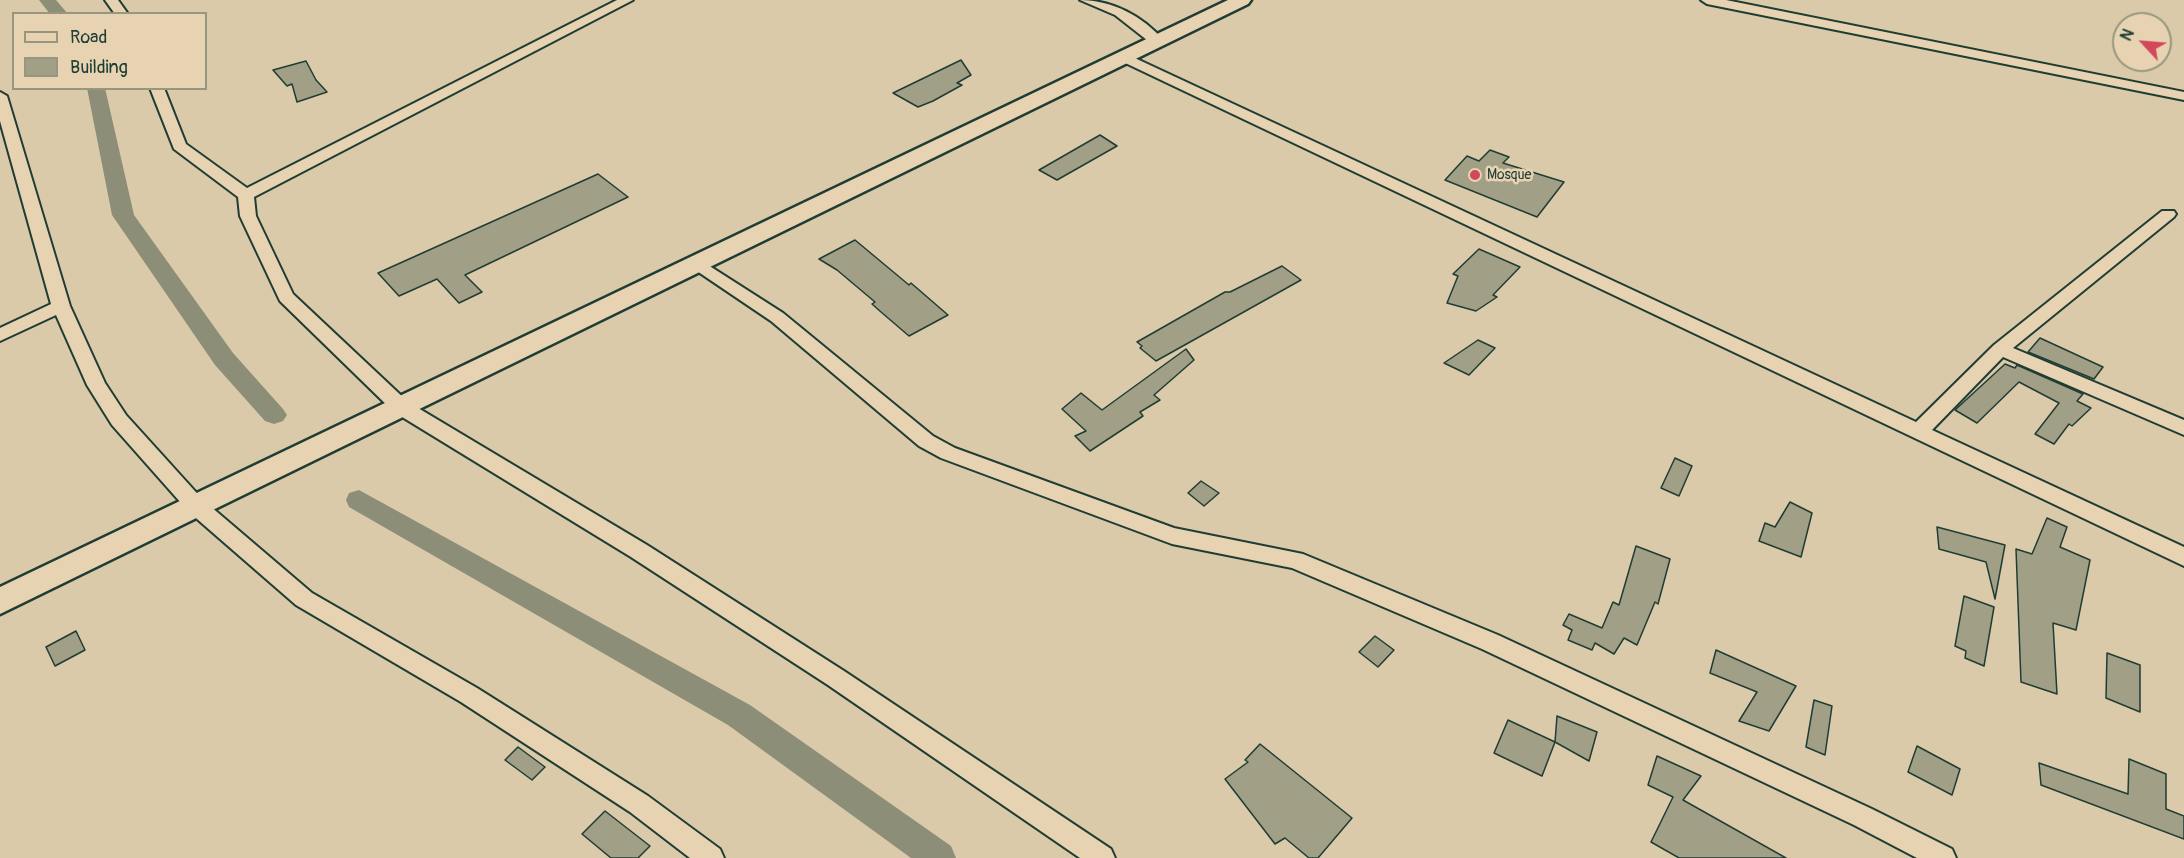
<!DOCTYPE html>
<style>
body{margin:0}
#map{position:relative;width:2184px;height:858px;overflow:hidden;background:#dbcaaa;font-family:Pangolin,sans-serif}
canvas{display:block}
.legend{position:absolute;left:12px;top:12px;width:195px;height:78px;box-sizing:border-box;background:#e7d3b1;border:2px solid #97977f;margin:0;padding:8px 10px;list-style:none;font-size:18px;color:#1f3d34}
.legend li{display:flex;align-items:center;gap:12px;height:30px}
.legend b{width:30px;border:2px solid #97977f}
.north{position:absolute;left:2112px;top:12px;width:60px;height:60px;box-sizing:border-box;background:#e7d3b1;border:2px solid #97977f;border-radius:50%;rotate:296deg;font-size:16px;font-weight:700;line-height:24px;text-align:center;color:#1f3d34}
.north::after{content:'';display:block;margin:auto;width:21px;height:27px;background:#d1495b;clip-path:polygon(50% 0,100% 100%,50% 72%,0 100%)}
</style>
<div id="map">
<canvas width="2184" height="858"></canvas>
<ul class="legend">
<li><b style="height:8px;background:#e7d3b1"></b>Road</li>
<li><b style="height:16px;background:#a19f85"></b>Building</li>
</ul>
<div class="north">N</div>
</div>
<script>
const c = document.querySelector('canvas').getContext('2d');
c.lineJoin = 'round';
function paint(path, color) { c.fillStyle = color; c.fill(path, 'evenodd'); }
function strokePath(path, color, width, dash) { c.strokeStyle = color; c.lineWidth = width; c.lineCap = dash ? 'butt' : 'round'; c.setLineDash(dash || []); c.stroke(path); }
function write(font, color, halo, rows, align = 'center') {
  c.font = font + ' Pangolin,sans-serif'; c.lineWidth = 5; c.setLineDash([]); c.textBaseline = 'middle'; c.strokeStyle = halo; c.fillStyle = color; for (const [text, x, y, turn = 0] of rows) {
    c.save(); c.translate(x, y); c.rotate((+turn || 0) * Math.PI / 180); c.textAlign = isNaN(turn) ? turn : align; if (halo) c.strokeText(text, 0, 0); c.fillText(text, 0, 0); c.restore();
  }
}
paint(new Path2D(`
 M 39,0 L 56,0 L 68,14 L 50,14 Z
 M 87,88 L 105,88 L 134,215 L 233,353 L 283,409 L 287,415 L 283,421 L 274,424 L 265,421 L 215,365 L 112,215 Z
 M 359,490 L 750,705 L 951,846 L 956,858 L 911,858 L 728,725 L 349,507 L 346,500 L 349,493 Z`), '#8c8e78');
const building = new Path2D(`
 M 961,60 L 971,75 L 957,83 L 962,85 L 933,101 L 918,107 L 893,93 Z
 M 306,61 L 316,80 L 327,92 L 297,102 L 292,84 L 287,86 L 273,70 Z
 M 1100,135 L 1117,146 L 1057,180 L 1039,170 Z
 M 1490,150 L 1509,157 L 1503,163 L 1564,182 L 1537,217 L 1445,180 L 1467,156 L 1479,161 Z
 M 598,174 L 628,197 L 465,275 L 482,292 L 459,303 L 437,279 L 399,296 L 378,273 Z
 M 855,240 L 909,285 L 911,283 L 948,315 L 909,336 L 881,312 L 872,304 L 875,302 L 837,270 L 819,259 Z
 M 1479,249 L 1520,267 L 1493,295 L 1497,297 L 1476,311 L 1447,303 L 1458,276 L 1453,274 Z
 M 1282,266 L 1301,280 L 1156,361 L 1140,348 L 1142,346 L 1137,342 L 1225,292 L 1230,292 Z
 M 2040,338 L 2103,367 L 2094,379 L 2028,352 Z
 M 1478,340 L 1495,348 L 1469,375 L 1444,363 Z
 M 1186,349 L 1194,360 L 1154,395 L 1160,400 L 1140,412 L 1143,416 L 1090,451 L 1075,436 L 1086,431 L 1062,409 L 1081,393 L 1102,410 Z
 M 2005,364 L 2015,368 L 2017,365 L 2083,394 L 2077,401 L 2091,408 L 2072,426 L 2069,424 L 2054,444 L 2035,434 L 2059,403 L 2019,382 L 1977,423 L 1955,410 Z
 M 1675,458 L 1692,466 L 1679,496 L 1661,488 Z
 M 1201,481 L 1219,493 L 1204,506 L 1188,493 Z
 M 1790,502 L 1812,513 L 1801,557 L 1759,541 L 1765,523 L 1775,527 Z
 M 2047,518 L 2067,527 L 2060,547 L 2090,560 L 2076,630 L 2053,623 L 2057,694 L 2021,682 L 2016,549 L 2032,554 Z
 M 1937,527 L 2005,545 L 1995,599 L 1986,562 L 1939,549 Z
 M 1636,546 L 1670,559 L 1658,604 L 1655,602 L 1637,645 L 1624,638 L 1614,654 L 1595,643 L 1592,650 L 1568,640 L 1572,630 L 1563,625 L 1569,614 L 1602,628 L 1613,602 L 1619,605 Z
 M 1964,596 L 1994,607 L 1984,666 L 1965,658 L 1966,651 L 1955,646 Z
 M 76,631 L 85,650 L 55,666 L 46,647 Z
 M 1375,636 L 1394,650 L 1378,667 L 1359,652 Z
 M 1716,650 L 1796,686 L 1769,731 L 1739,721 L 1757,692 L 1710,673 Z
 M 2107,653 L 2140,665 L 2140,712 L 2106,698 Z
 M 1814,700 L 1832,706 L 1825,755 L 1806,747 Z
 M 1557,716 L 1597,732 L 1589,761 L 1555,742 Z
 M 1508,720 L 1555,742 L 1542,776 L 1494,753 Z
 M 1260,744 L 1352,818 L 1318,858 L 1309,858 L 1285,838 L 1275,844 L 1225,779 L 1248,762 L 1245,760 Z
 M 1917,746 L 1960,769 L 1952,795 L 1908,772 Z
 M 518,747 L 545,767 L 532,780 L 505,760 Z
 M 1657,756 L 1701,776 L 1683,800 L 1786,858 L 1679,858 L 1651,842 L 1673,797 L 1648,785 Z
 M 2129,759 L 2166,774 L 2166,809 L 2184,816 L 2184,839 L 2041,785 L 2039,763 L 2128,794 Z
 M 605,811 L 650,846 L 638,858 L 611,858 L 582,834 Z`);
paint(building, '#a19f85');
strokePath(building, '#1f3d34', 1.5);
const street = new Path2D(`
 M 105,0 L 118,0 L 128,14 L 115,14 Z
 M 617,0 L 633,0 L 254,197 L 256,216 L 293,294 L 408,402 L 647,545 L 844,671 L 1111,849 L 1115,858 L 1080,858 L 828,685 L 631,557 L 394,412 L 280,301 L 240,216 L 238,197 L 174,149 L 150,88 L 164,88 L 186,144 L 247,188 Z
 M 1080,0 C 1112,0 1143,16 1164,41 L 1162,44 L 1152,44 L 1115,15 Z
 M 1701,0 L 1726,0 L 2184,92 L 2184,100 L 1707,4 Z
 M 1124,53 L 1916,422 L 1994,345 L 2162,211 L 2174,211 L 2176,214 L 2174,217 L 2013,348 L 2184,420 L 2184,435 L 2003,357 L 1932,430 L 2184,547 L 2184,566 L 1119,60 L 1117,57 Z
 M 0,92 L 7,96 L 70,306 L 105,383 L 126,415 L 203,500 L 312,593 L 477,688 L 648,796 L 720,849 L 724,858 L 690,858 L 630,812 L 461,702 L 296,605 L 189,512 L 112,425 L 87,385 L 56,315 L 0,341 L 0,328 L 51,304 L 0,121 Z
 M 697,258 L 783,313 L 933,436 L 955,448 L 1174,528 L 1303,554 L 1498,635 L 1872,809 L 1952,849 L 1956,858 L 1917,858 L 1854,825 L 1482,649 L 1292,568 L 1172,544 L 941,458 L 919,446 L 771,321 L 691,267 L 689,263 L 691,259 Z`);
const secondary = new Path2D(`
 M 1228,0 L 1251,0 L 1248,4 L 0,614 L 0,587 Z`);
strokePath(street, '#1f3d34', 4);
strokePath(secondary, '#1f3d34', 5);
paint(street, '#e7d3b1');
paint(secondary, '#e7d3b1');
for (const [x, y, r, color] of [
 [1475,175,6,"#d1495b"]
]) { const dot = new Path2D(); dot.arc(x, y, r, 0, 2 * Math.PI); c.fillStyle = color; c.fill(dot); strokePath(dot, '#e7d3b1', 2); }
write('14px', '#1f3d34', '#e7d3b1', [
 ["Mosque",1487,175]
], 'left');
</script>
